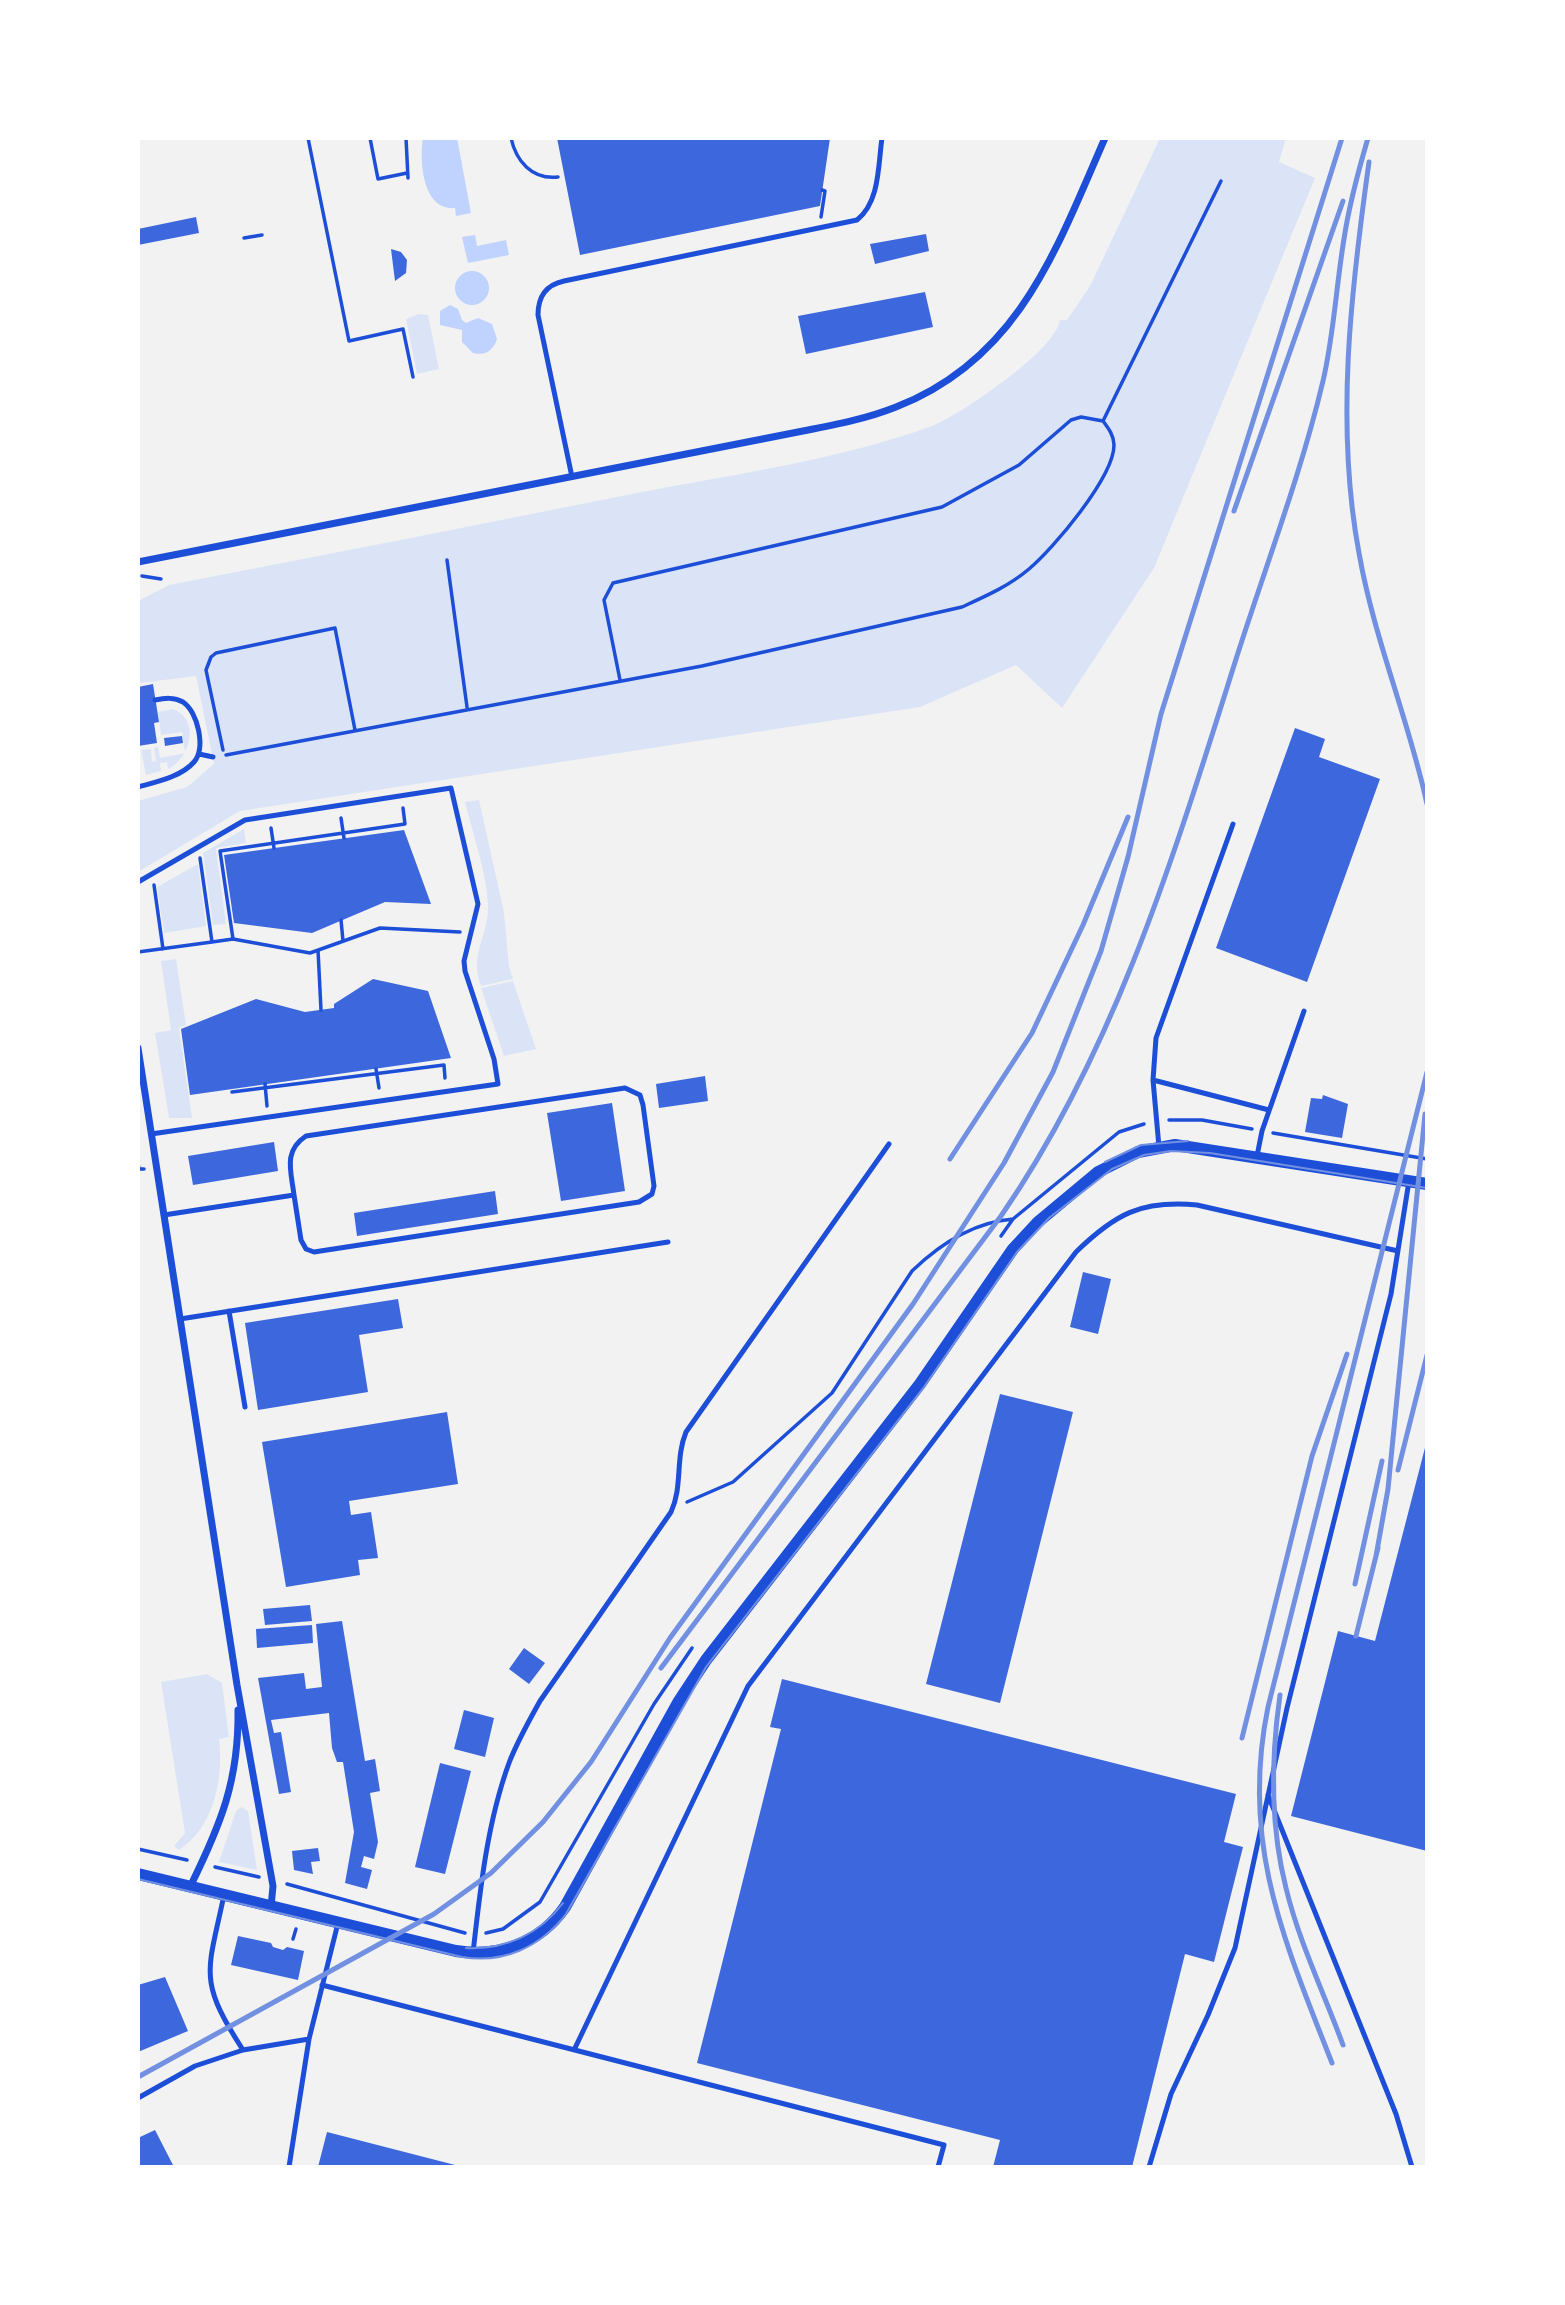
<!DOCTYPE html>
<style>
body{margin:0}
#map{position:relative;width:1565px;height:2305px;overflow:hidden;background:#f2f2f2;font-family:"Fira Sans",sans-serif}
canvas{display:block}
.frame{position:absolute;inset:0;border:140px solid #fff;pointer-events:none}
</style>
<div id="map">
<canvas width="1565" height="2305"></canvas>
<div class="frame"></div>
</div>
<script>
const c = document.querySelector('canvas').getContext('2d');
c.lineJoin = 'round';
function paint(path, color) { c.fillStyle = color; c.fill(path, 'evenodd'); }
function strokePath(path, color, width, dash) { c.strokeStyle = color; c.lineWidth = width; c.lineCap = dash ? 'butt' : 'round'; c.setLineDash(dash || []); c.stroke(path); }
paint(new Path2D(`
 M 1160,138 L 1286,138 L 1279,162 L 1315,178 L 1154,568 L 1062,708 L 1016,665 L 920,707 L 240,811 L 138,872 L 138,801 L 187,787 L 214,764 L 196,676 L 140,683 L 138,601 L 169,585 C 325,555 481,524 637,493 C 735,474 838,460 932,426 C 960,415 1056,350 1060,320 L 1067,320 L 1090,286 Z
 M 419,314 L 428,315 L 439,369 L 417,374 L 406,319 Z
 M 173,709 C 201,719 190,759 168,769 L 167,762 L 160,763 L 161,771 L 146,775 L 141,750 L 151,749 L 152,762 L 156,761 L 154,748 L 158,747 L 160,758 L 185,753 L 182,732 L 161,735 L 158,712 Z
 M 479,800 L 504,912 L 509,967 L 513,979 L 481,986 C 469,953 488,938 488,907 C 487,873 473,835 465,802 Z
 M 244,829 L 246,843 L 216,848 L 226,924 L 213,925 L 203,853 Z
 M 198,864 L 206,926 L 164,933 L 157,887 Z
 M 176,959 L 186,1025 L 179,1028 L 192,1118 L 169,1118 L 155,1033 L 171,1030 L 161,961 Z
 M 513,981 L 536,1049 L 504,1056 L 481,988 Z
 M 207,1674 L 222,1683 L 229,1737 L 219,1739 C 224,1777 214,1828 179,1850 L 174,1846 L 185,1833 L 161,1682 Z
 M 241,1807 L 248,1811 L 257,1870 L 219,1862 L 236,1811 Z`), '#dbe4f7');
paint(new Path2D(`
 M 423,138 L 457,138 L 471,213 L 456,216 L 455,208 C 423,211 419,162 423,138 Z
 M 475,235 L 477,246 L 506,240 L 509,255 L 468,263 L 462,237 Z
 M455 288a17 17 0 1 1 34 0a17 17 0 1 1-34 0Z
 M 450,305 L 458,309 L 462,320 L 466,323 L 478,318 L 492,324 L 497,339 C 493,351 485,356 473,353 L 462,342 L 462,330 L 440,325 L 440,311 Z`), '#bfd3fe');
paint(new Path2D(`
 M 557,138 L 830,138 L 820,206 L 580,255 Z
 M 196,217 L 199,233 L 138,245 L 138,229 Z
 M 926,234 L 929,251 L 875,264 L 870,244 Z
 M 391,249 L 401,252 L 407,260 L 406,273 L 395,281 Z
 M 925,292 L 933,327 L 806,354 L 798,316 Z
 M 153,684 L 159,722 L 154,723 L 157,743 L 138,746 L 138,687 Z
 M 1295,728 L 1325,739 L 1319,757 L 1380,779 L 1307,982 L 1216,948 Z
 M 182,736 L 183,743 L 165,746 L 164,738 Z
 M 404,830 L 431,904 L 385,902 L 312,933 L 234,923 L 224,855 Z
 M 373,979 L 428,991 L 451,1058 L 190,1095 L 181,1029 L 256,999 L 305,1012 L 334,1008 L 334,1004 Z
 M 705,1076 L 708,1101 L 659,1108 L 656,1084 Z
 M 1323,1095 L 1348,1104 L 1342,1138 L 1305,1132 L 1311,1098 L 1322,1099 Z
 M 612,1103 L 625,1191 L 561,1201 L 547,1113 Z
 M 274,1142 L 278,1171 L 193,1185 L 188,1156 Z
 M 495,1191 L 498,1214 L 357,1236 L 354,1213 Z
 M 1083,1272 L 1111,1279 L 1098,1334 L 1070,1327 Z
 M 398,1299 L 403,1328 L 359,1335 L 368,1392 L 258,1410 L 245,1323 Z
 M 1000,1394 L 1073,1412 L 1000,1703 L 926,1684 Z
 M 447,1412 L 458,1484 L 349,1501 L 351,1515 L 371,1512 L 378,1558 L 358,1560 L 360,1575 L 286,1587 L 262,1442 Z
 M 1427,1440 L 1427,1851 L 1291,1816 L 1338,1631 L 1375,1641 Z
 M 310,1605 L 312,1621 L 265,1625 L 263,1609 Z
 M 342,1621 L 365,1761 L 375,1759 L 380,1791 L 370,1793 L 378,1842 L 374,1859 L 364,1856 L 361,1867 L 372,1870 L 367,1889 L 345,1883 L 354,1832 L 343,1762 L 337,1762 L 332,1748 L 329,1713 L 271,1720 L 274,1733 L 281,1732 L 291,1792 L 279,1794 L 258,1678 L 304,1673 L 306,1689 L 322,1687 L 316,1624 Z
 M 312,1625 L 313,1643 L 257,1648 L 256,1629 Z
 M 524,1648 L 545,1663 L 529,1684 L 509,1669 Z
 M 782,1679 L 1236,1794 L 1224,1842 L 1243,1847 L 1214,1962 L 1185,1954 L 1132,2167 L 993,2167 L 1000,2140 L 697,2063 L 781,1729 L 770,1727 Z
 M 464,1710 L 494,1718 L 485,1757 L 454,1749 Z
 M 440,1763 L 471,1771 L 445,1874 L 415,1867 Z
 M 318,1848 L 320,1861 L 311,1862 L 313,1874 L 294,1870 L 292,1851 Z
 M 238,1936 L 271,1943 L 273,1947 L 283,1950 L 287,1947 L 304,1951 L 298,1980 L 231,1965 Z
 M 165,1977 L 188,2031 L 138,2052 L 138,1985 Z
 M 155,2130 L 174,2167 L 138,2167 L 138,2138 Z
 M 327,2132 L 459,2166 L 459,2167 L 318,2167 Z`), '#3d67dc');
strokePath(new Path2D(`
 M 308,138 L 349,341 L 403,329 L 413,377
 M 370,138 L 378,179 L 407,173
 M 406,138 L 408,178
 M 511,138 C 516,161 532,180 558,177
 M 821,217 L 825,191 L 822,190
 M 244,238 L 262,235
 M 1103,421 L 1221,181
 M 447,560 L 467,707
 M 142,576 L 161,579
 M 223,750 L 206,670 L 211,657 L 216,653 L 335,628 L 355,730
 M 226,755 L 702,666 L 962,607 C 986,596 1009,586 1029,569 C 1053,549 1114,477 1114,445 C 1114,436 1109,429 1103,421 L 1081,417 L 1071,420 L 1019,465 L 942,507 L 613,583 L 604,600 L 620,680
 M 341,818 L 344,838
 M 271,828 L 274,848
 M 154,885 L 163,949
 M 341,920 L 343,941
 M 233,939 L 310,953 L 380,928 L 460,932
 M 212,942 L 233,939 L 220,851 L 405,824 L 403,808
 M 318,950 L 321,1010
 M 138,952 L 212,942 L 200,858
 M 376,1069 L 379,1088
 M 265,1084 L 267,1106
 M 232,1092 L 444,1065 L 445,1078
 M 1169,1120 L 1202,1120 L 1252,1129
 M 1273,1133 L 1427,1159
 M 138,1163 L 139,1169 L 144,1169
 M 1001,1236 L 1013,1219 L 1119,1132 L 1144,1124
 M 687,1502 L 733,1482 L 832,1393 L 912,1271 C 939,1245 974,1222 1013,1219
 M 138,1849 L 187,1860
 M 215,1867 L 259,1877
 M 287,1884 L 465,1933
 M 486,1933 L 503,1929 L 540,1902 L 654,1704 L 692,1648
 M 293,1939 L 296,1929`), '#1d4ed8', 3.5);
strokePath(new Path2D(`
 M 572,477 L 538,315 C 538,296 546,285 564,281 L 857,220 C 880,202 878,165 882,138
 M 199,754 L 213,757
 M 138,787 C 156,782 181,777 194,762 C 206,748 198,712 183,702 C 174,697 165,698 155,700
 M 138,882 L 245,820 L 451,788 L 478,904 L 464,961 L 465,971 L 494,1059 L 498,1084 L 151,1134
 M 1153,1080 L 1269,1110
 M 1159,1147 L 1153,1080 L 1156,1038 L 1233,824
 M 1257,1156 L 1262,1131 L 1304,1011
 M 164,1215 L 294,1195 L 301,1240 L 306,1249 L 314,1252 L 639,1202 L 652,1194 L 654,1186 L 643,1105 L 640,1095 L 625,1088 L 306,1136 C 283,1151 291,1171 294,1195
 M 229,1311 L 245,1407
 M 180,1319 L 668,1242
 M 1268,1795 L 1396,2114 L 1412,2167
 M 224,1895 C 208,1972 197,1979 243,2050
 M 473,1953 C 480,1891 487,1823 509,1763 C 517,1742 529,1721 540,1701 L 671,1512 C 683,1486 675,1459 686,1432 L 889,1144
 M 322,1985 L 944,2145 L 938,2167
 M 575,2048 L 748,1686 L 1076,1252 C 1115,1214 1141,1200 1197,1205 L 1398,1251
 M 138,2098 L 195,2066 L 243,2050 L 309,2039
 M 289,2167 L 309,2039 L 338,1923
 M 1149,2167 L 1171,2094 L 1208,2015 L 1235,1948 L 1287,1708 L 1391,1294 L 1409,1181`), '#1d4ed8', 5);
strokePath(new Path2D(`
 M 138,562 L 803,431 C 834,425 866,419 896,407 C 1019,359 1056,250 1105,138
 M 138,1048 L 237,1685 L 273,1886 L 271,1907
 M 190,1887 C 221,1824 239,1780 238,1710`), '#1d4ed8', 7);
strokePath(new Path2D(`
 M 138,1874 L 456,1951 C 499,1958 540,1943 565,1907 L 679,1701 L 706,1660 L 920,1384 L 1013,1249 L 1038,1222 L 1098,1172 L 1138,1152 L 1175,1145 L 1427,1184`), '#1d4ed8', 12);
strokePath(new Path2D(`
 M 1105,1162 L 1141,1145 L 1188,1141
 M 138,1879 L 462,1957 C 504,1964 540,1947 566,1914 L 706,1667 L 924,1387 L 1017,1252 L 1049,1218 L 1112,1169 L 1144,1155 L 1171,1151 L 1210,1153 L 1427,1188
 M 466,1948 C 505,1950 540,1934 563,1903`), '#7290e2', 2);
strokePath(new Path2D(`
 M 1369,162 C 1351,290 1335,425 1359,553 C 1374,639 1409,720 1427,804
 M 1234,511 L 1343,201
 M 950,1159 L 1032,1033 L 1083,925 L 1128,817
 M 1398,1470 L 1427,1355
 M 1376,1556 L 1388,1489 L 1425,1114
 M 1355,1584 L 1382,1461
 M 1356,1636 L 1378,1548
 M 661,1668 L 1001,1216 C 1117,1048 1176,849 1237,656 C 1266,565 1301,474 1323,381 C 1334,334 1336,287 1344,239 C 1349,205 1358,172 1368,138
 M 1280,1695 C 1271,1758 1270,1825 1286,1888 C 1299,1942 1324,1993 1343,2045
 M 1242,1738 L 1312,1456 L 1347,1354
 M 1332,2063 C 1284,1940 1240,1843 1268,1707 L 1427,1072
 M 138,2077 L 434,1914 L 491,1873 L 543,1822 L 591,1762 L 670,1638 L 913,1304 L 1004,1163 L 1053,1072 L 1101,951 L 1128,857 L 1161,714 L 1342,138`), '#7290e2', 5);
</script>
